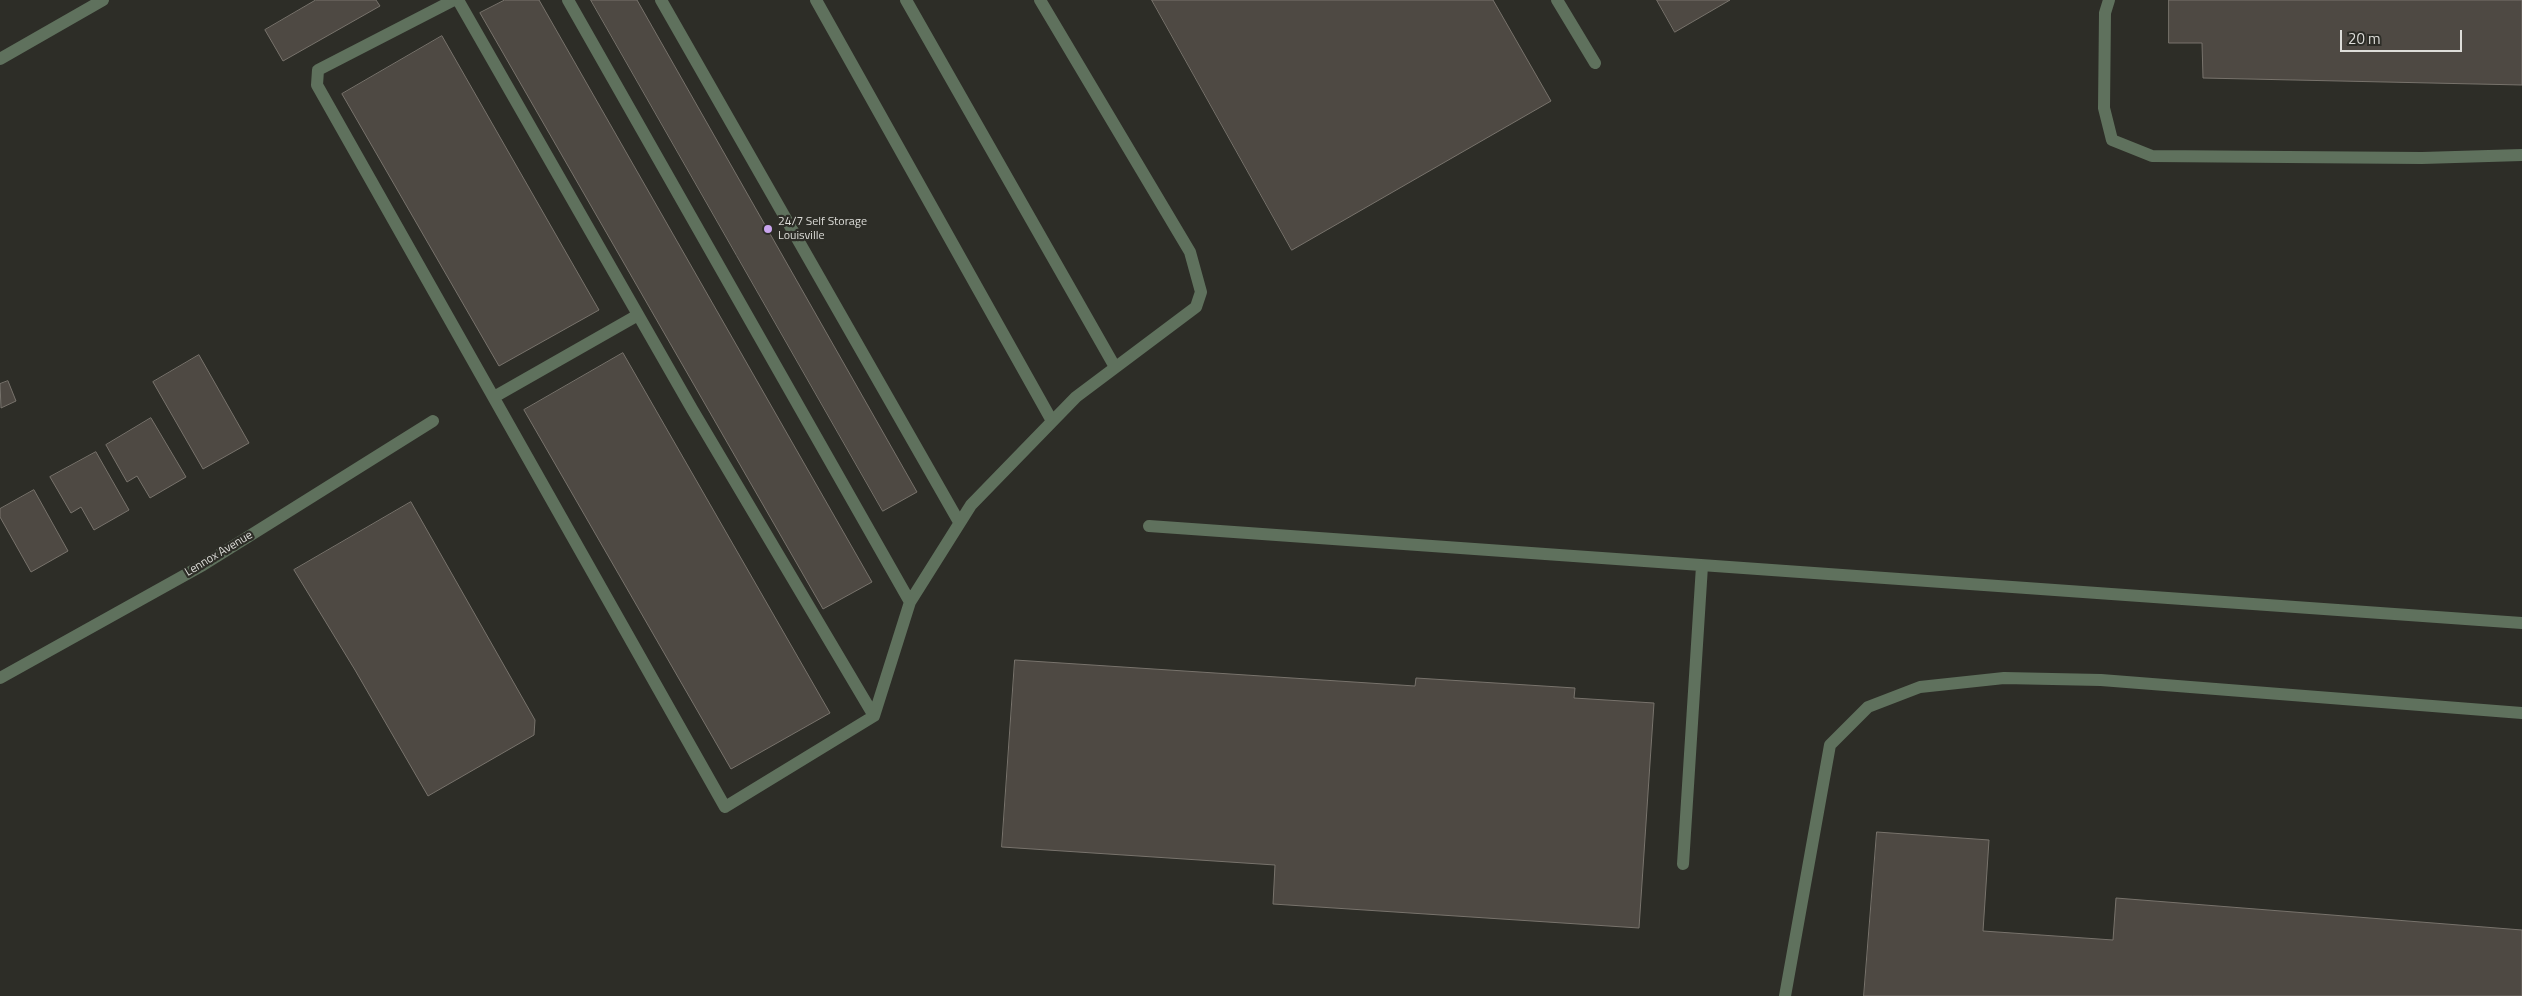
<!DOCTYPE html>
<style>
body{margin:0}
#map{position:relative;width:2522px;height:996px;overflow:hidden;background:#2d2d27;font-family:"Titillium Web",sans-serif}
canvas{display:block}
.scale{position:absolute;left:2340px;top:30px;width:122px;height:22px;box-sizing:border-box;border:2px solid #ddddd9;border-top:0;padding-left:6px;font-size:15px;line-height:18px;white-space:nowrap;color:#ddddd9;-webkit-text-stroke:4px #2d2d27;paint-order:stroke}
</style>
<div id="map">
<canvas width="2522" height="996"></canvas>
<div class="scale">20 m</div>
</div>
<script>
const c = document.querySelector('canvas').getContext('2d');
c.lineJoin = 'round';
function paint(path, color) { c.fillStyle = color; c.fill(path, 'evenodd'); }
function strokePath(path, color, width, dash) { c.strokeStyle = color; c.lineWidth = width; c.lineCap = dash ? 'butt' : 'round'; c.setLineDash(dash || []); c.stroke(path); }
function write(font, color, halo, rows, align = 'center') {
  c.font = font + ' "Titillium Web",sans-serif'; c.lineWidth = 4.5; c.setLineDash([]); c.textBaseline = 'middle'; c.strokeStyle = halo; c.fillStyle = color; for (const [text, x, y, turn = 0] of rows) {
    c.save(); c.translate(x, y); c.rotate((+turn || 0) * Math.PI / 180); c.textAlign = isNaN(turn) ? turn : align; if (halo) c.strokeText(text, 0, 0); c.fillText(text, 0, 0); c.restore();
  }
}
const building = new Path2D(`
 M 316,0 L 376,0 L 380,6 L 283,61 L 265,30 Z
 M 505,0 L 539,0 L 872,582 L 823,609 L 480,13 Z
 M 591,0 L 637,0 L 917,492 L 883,511 Z
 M 1152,0 L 1493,0 L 1551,101 L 1292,250 Z
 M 1657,0 L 1730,0 L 1675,32 Z
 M 2169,0 L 2522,0 L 2522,85 L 2203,78 L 2202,43 L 2169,43 Z
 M 442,36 L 599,310 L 499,366 L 342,94 Z
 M 623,353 L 830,713 L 731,769 L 524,410 Z
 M 199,355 L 249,443 L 203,469 L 153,382 Z
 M 8,381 L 16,401 L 1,408 L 0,384 Z
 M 151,418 L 186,477 L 150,498 L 137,476 L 127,482 L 106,445 Z
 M 96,452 L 129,510 L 94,530 L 81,507 L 71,513 L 50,477 Z
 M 34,490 L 68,551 L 31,572 L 0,517 L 0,509 Z
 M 411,502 L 535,720 L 534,735 L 428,796 L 355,670 L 294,570 Z
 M 1015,660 L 1415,686 L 1416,678 L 1575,688 L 1574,698 L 1654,703 L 1639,928 L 1273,904 L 1275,865 L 1002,847 Z
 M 1877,832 L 1989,840 L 1983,931 L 2113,940 L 2116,898 L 2522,930 L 2522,996 L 1864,996 Z`);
paint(building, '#4e4943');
strokePath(building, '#78736c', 1);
strokePath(new Path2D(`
 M 454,0 L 318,70 L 317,85 L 725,807 L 874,716 L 692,409 L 458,0
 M 568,0 L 910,602
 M 661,0 L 959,522
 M 816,0 L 1052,421
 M 906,0 L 1115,367
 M 1557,0 L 1595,63
 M 2109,0 L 2105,13 L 2104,108 L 2112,140 L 2152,156 L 2422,158 L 2522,155
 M 0,59 L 103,0
 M 494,397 L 638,315
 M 1149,526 L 2522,623
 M 0,678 L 203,565 L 433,421
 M 874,716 L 910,602 L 971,505 L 1076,397 L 1196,307 L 1201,292 L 1190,252 L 1040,0
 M 1683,864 L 1702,566
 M 1785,996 L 1830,745 L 1868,707 L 1920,687 L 2004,678 L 2101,680 L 2522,713`), '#5f715d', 12);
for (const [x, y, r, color] of [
 [768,229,5,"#c9a5ee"]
]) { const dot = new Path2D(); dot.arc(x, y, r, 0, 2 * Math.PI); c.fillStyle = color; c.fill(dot); strokePath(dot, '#2d2d27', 2); }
write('12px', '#ddddd9', '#2d2d27', [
 ["24/7 Self Storage",778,222],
 ["Louisville",778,236]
], 'left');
write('12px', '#ddddd9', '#2d2d27', [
 ["Lennox Avenue",219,554,-31]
]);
</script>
